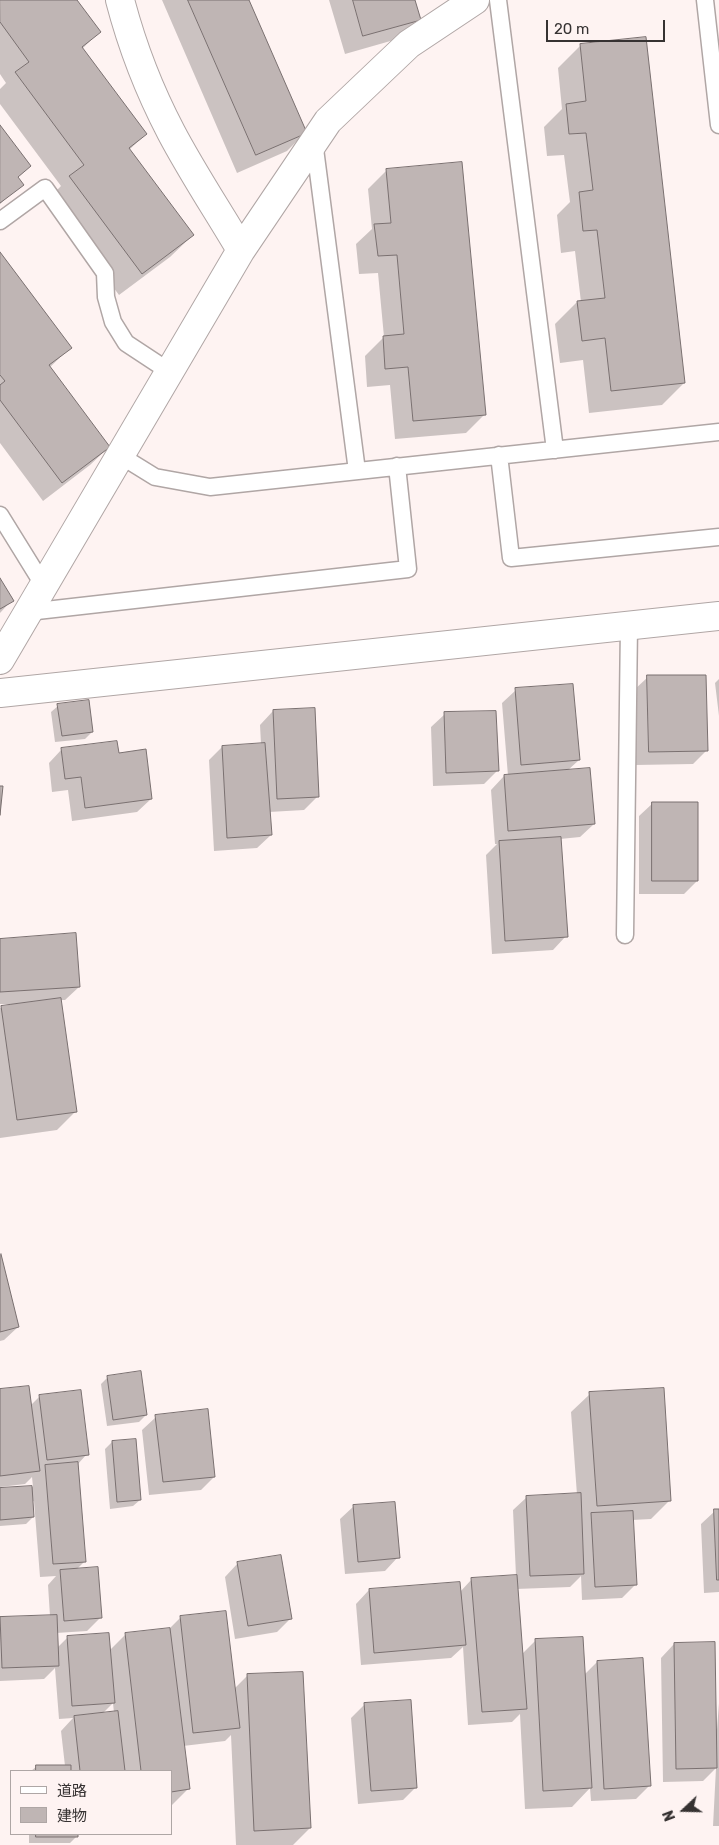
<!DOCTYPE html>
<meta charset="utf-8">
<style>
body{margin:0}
#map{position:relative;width:719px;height:1845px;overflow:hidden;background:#fef3f2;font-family:Rubik,"Noto Sans JP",sans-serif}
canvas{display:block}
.legend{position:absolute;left:10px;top:1770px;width:162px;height:65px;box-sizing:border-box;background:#fef3f2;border:1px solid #aea6a5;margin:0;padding:6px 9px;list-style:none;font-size:15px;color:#363232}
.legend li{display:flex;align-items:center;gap:10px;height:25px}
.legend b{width:25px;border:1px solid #aea6a5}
.north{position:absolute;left:659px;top:1785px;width:50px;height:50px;-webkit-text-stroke:4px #fef3f2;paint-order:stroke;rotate:249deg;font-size:14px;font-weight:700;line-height:20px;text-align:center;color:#363232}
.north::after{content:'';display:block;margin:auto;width:18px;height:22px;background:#363232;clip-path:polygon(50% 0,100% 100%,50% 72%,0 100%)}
.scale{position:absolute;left:546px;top:20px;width:119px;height:22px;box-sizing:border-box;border:2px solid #363232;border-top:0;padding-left:6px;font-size:15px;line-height:18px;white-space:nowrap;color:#363232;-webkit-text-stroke:4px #fef3f2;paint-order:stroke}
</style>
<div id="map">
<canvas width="719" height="1845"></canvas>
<ul class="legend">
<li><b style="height:6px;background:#fff"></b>道路</li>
<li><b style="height:14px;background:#bfb5b4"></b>建物</li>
</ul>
<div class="north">N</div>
<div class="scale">20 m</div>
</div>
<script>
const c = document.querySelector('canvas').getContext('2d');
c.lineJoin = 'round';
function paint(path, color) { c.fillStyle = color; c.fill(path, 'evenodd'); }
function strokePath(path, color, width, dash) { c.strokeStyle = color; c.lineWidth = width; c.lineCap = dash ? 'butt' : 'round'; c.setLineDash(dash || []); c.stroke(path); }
paint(new Path2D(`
 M 0,0 L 75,0 L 99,32 L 82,49 L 146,134 L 129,150 L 193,235 L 170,257 L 119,295 L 48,199 L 61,186 L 0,104 L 0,89 L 6,83 L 0,74 Z
 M 162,0 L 248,0 L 305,133 L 287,151 L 237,173 Z
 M 329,0 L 414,0 L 420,19 L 401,38 L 345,54 Z
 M 645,38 L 684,383 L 662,405 L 589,413 L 583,360 L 560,363 L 555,324 L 577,302 L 581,302 L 575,251 L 561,253 L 557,215 L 570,202 L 564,155 L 547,156 L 544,127 L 562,109 L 558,68 L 580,46 Z
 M 0,127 L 30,166 L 17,178 L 22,184 L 0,204 Z
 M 387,170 L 485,414 L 466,433 L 395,439 L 390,385 L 367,387 L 365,356 L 384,337 L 378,273 L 359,274 L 356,244 L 372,229 L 368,189 Z
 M 0,254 L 70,348 L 49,368 L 109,447 L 90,465 L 43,501 L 0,443 Z
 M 0,580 L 12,600 L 0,613 Z
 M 648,677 L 707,750 L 693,764 L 636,765 L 634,690 Z
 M 719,679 L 719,716 L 715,683 Z
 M 516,690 L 579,760 L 567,771 L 594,824 L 580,837 L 560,839 L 566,936 L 553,950 L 492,954 L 486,855 L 497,844 L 495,844 L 491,790 L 504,776 L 508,776 L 502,703 Z
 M 58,706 L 92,732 L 85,739 L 55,742 L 51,712 Z
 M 313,709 L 318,796 L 304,810 L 269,812 L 271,835 L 257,848 L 214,851 L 209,760 L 222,747 L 261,744 L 260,725 L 273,711 Z
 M 445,714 L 497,771 L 484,784 L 433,786 L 431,727 Z
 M 62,749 L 118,754 L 151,799 L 137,812 L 72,821 L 68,790 L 52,792 L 49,763 Z
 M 653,803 L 697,881 L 684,894 L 639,894 L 639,816 Z
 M 0,940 L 79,987 L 65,1000 L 60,1000 L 76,1111 L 57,1130 L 0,1138 L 0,1008 L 11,1006 L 11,1004 L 0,1004 Z
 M 0,1256 L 18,1327 L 4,1340 L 0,1341 Z
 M 108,1377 L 146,1415 L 139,1422 L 107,1426 L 101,1384 Z
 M 0,1390 L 30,1406 L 40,1396 L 87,1454 L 77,1465 L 84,1562 L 76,1570 L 101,1617 L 87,1631 L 56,1633 L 57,1648 L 67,1638 L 109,1651 L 125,1635 L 168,1630 L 180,1618 L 225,1612 L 234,1689 L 247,1676 L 310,1828 L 293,1845 L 236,1845 L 231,1735 L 225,1741 L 183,1746 L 188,1789 L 171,1806 L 171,1771 L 31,1771 L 37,1766 L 65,1766 L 61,1731 L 73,1718 L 59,1719 L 55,1668 L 44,1679 L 0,1681 L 0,1619 L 50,1616 L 48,1585 L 56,1576 L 40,1577 L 34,1501 L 32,1502 L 33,1517 L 26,1524 L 0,1526 L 0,1490 L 33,1487 L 32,1477 L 25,1484 L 0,1487 ZM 113,1703 L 114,1713 L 102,1714 Z
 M 590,1394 L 670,1500 L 651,1519 L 632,1520 L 636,1584 L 622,1598 L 582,1600 L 581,1576 L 570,1587 L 516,1589 L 522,1654 L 536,1640 L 584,1675 L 597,1662 L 650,1785 L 636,1799 L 591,1801 L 590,1788 L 572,1807 L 525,1809 L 520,1714 L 512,1722 L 468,1725 L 463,1647 L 451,1658 L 361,1665 L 356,1604 L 369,1590 L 460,1592 L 472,1579 L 516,1576 L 513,1510 L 527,1497 L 577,1495 L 571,1412 Z
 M 156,1417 L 214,1477 L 201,1490 L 149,1495 L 142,1430 Z
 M 135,1441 L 140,1500 L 133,1506 L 110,1509 L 105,1449 L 112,1442 Z
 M 354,1506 L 398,1557 L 385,1571 L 345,1574 L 340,1519 Z
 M 719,1510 L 719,1592 L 704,1593 L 701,1524 L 715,1511 Z
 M 238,1563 L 291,1618 L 277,1632 L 235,1639 L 225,1577 Z
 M 674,1644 L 715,1729 L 717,1729 L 719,1703 L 719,1826 L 713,1826 L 716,1768 L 703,1781 L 663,1782 L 661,1658 Z
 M 365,1704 L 416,1787 L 403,1800 L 358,1804 L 351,1718 Z
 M 29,1834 L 77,1834 L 77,1836 L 70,1843 L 29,1843 Z`), '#0003');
const building = new Path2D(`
 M 0,0 L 77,0 L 101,32 L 82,47 L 147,134 L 129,148 L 194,235 L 142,274 L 69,176 L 84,165 L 15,72 L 29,62 L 0,22 Z
 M 188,0 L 249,0 L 307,133 L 256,155 Z
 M 353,0 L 415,0 L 421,20 L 363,36 Z
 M 646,37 L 685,383 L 611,391 L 605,338 L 582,341 L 577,301 L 605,298 L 597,230 L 583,231 L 579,192 L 593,190 L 586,133 L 569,134 L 566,104 L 586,101 L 580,44 Z
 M 0,125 L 31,166 L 18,177 L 24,185 L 0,203 Z
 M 462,162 L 486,415 L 413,421 L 408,367 L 385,369 L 383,336 L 404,334 L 397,255 L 378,256 L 374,224 L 391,223 L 386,169 Z
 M 0,252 L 72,348 L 49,365 L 110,447 L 62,483 L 0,400 L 0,385 L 5,381 L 0,375 Z
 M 0,578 L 14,601 L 0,609 Z
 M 647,675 L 706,675 L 708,751 L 649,752 Z
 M 573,684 L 580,760 L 521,765 L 515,688 Z
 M 89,700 L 93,732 L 62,736 L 57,704 Z
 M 315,708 L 319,797 L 277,799 L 273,710 Z
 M 496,711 L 499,771 L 446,773 L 444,712 Z
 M 117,741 L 119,753 L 146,749 L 152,799 L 85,808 L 81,777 L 65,779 L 61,748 Z
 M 265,743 L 272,835 L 227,838 L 222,746 Z
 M 590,768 L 595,824 L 508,831 L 504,775 Z
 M 0,786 L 3,786 L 0,815 Z
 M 652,802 L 698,802 L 698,881 L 652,881 Z
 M 561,837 L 568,937 L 505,941 L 499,841 Z
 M 76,933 L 80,987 L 0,992 L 0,939 Z
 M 61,998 L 77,1112 L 17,1120 L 1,1006 Z
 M 1,1254 L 19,1327 L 0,1332 L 0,1255 Z
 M 141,1371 L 147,1415 L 113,1420 L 107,1376 Z
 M 29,1386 L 40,1471 L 0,1476 L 0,1389 Z
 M 664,1388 L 671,1501 L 597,1506 L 589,1392 Z
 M 81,1390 L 89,1455 L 47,1460 L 39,1395 Z
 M 208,1409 L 215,1477 L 163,1482 L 155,1415 Z
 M 136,1439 L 141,1500 L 117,1502 L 112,1441 Z
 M 78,1462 L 86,1562 L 53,1564 L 45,1465 Z
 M 32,1486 L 34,1517 L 0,1520 L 0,1488 Z
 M 581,1493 L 584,1574 L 530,1576 L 526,1496 Z
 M 395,1502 L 400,1558 L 358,1562 L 353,1505 Z
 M 714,1509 L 719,1509 L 719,1580 L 717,1580 Z
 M 633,1511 L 637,1585 L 595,1587 L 591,1513 Z
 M 281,1555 L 292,1619 L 248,1626 L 237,1562 Z
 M 98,1567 L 102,1618 L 64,1621 L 60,1570 Z
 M 517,1575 L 527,1709 L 482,1712 L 471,1578 Z
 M 460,1582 L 466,1645 L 374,1653 L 369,1589 Z
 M 226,1611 L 240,1728 L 193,1733 L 180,1616 Z
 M 57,1615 L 59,1666 L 2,1668 L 0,1617 Z
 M 170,1628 L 190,1789 L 171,1792 L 171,1771 L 141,1771 L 125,1633 Z
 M 109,1633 L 115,1703 L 72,1706 L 67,1636 Z
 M 583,1637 L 592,1788 L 543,1791 L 535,1639 Z
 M 715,1642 L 717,1768 L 676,1769 L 674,1643 Z
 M 643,1658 L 651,1786 L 604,1789 L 597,1661 Z
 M 303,1672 L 311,1828 L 254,1831 L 247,1674 Z
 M 411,1700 L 417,1788 L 371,1791 L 364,1703 Z
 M 118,1711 L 125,1771 L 80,1771 L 74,1716 Z
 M 36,1765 L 71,1765 L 71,1771 L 36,1771 Z
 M 36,1834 L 78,1834 L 78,1837 L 36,1837 Z`);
paint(building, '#bfb5b4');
strokePath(building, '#7a7070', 1);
const lane = new Path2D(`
 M 498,0 L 555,450
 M 705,0 L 719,125
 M 314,141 L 357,471
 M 0,221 L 45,188 L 105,273 L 106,297 L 113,322 L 126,343 L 170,372
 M 499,455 L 511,558 L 719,537
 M 121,456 L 155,477 L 210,487 L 719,432
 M 0,515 L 44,586
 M 28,612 L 408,569 L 397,466
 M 625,935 L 629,625`);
const street = new Path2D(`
 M 120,0 C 132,46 149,90 171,132 C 192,172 218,211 241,250
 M 0,660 L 241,250 L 328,121 L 409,44 L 475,0
 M 0,693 L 719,616`);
strokePath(lane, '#b0a6a5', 19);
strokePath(street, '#b0a6a5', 30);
strokePath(lane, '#fff', 16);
strokePath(street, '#fff', 28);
</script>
